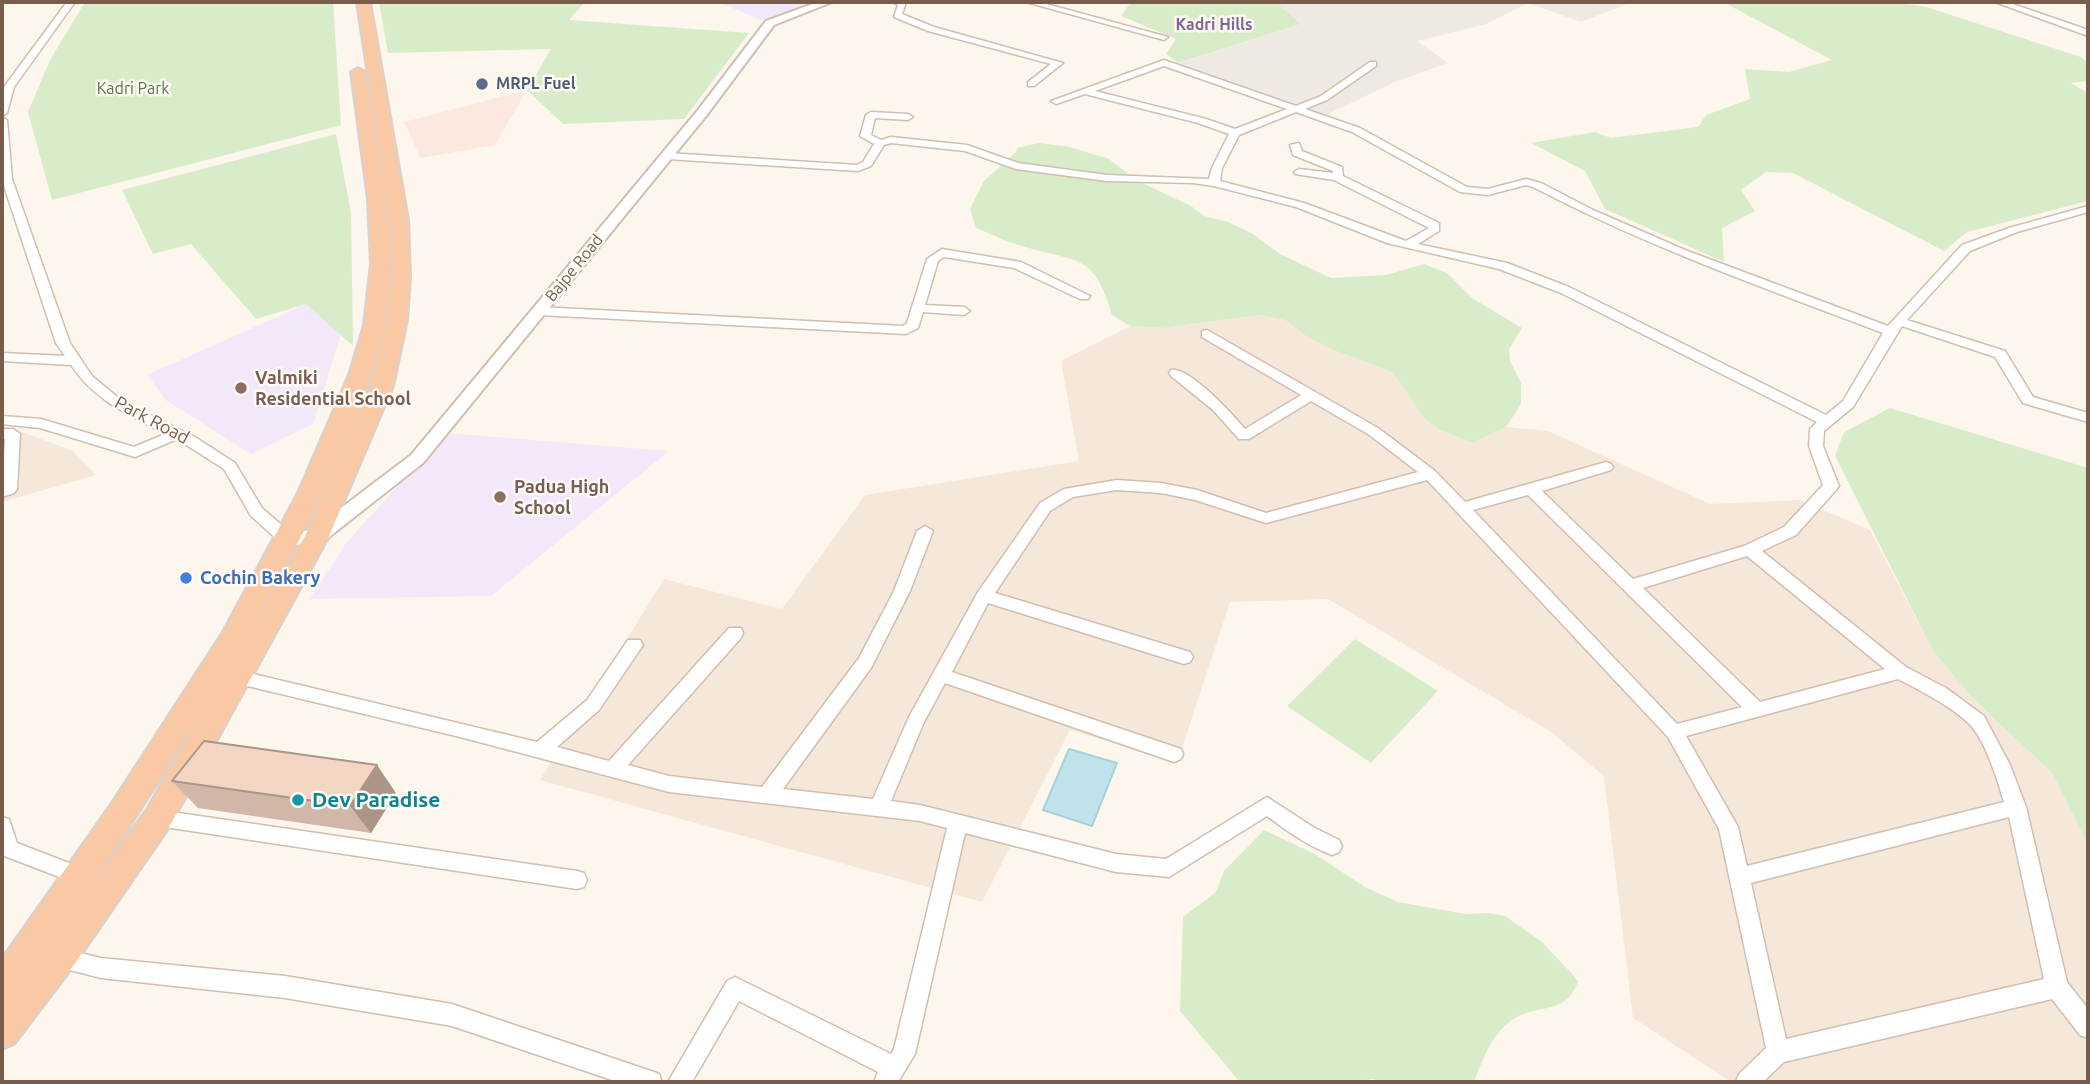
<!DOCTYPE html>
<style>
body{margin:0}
#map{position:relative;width:2090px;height:1084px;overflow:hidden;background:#fdf6ec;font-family:Ubuntu,sans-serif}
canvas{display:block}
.frame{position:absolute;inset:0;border:4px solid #7a5c4d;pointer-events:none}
</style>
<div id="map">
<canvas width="2090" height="1084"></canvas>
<div class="frame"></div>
</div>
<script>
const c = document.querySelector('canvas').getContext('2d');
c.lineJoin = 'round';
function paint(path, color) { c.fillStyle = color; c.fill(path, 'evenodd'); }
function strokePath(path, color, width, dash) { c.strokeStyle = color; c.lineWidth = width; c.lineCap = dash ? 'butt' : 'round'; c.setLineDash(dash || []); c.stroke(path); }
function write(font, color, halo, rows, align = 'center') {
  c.font = font + ' Ubuntu,sans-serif'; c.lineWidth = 5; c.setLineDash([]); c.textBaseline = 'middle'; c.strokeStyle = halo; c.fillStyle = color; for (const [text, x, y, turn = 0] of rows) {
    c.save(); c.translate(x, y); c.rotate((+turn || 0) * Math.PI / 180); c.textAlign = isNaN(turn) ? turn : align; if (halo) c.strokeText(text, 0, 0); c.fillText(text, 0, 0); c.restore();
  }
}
paint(new Path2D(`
 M 1261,315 L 1285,320 L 1306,336 L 1328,348 L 1392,372 L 1425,419 L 1471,443 L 1506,427 L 1548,431 L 1710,504 L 1800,500 L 1870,530 L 1933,651 L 1974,700 L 2052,773 L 2088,844 L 2088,1082 L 1731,1082 L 1633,1018 L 1604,776 L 1551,732 L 1328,599 L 1230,602 L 1177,763 L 1070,730 L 982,902 L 540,780 L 664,579 L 782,609 L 865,495 L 1079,461 L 1061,361 L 1130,326 L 1163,328 Z
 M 14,429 L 73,451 L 96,475 L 2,502 L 2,430 Z`), '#f5e8da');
paint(new Path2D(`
 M 527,90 L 495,145 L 421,158 L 404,122 Z`), '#fde8e0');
paint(new Path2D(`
 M 1276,2 L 1632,2 L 1581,22 L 1528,3 L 1486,24 L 1417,41 L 1448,63 L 1397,81 L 1324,116 L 1167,67 L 1301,24 Z`), '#efe9e4');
paint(new Path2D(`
 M 718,2 L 812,2 L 761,20 Z
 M 306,304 L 341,334 L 313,424 L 251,454 L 167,401 L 147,375 Z
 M 446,433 L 669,451 L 491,596 L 310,599 L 346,543 Z`), '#f3e8fa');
paint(new Path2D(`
 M 85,2 L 333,2 L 341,125 L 52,200 L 28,112 L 50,60 Z
 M 379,2 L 585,2 L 569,20 L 749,33 L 684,119 L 563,124 L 527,90 L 551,49 L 388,53 Z
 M 1131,2 L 1276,2 L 1301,24 L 1178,63 L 1166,54 L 1176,39 L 1121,16 Z
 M 1723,2 L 1880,2 L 1923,6 L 2081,57 L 2088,63 L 2088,81 L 2071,83 L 2088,93 L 2088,201 L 1967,232 L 1944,251 L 1793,173 L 1766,172 L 1741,190 L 1755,211 L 1722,228 L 1724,262 L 1605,209 L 1585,171 L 1531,143 L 1595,132 L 1611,138 L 1698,127 L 1706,115 L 1750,99 L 1745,69 L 1789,72 L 1832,60 Z
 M 336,134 L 351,212 L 353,346 L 306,304 L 256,319 L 191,244 L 153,254 L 122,190 Z
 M 1039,143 L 1070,147 L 1109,159 L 1136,180 L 1191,206 L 1204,216 L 1228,222 L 1253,234 L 1280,254 L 1331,278 L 1386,275 L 1424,264 L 1447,273 L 1472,298 L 1522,328 L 1509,349 L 1510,361 L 1521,383 L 1521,404 L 1506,427 L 1472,443 L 1439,429 L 1425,419 L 1392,372 L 1328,348 L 1306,336 L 1285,320 L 1260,315 L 1163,328 L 1130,326 L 1112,315 C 1094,251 1076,263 1022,246 C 1006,242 991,234 976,228 L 970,209 L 984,181 L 1016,152 L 1017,148 Z
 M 1890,408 L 2088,468 L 2088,844 L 2052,773 L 1974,700 L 1933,651 L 1835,456 L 1844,432 Z
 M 1355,639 L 1438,691 L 1371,763 L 1287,706 Z
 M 1264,830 L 1313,853 L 1365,887 L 1398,902 L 1465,914 L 1489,913 L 1505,916 L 1542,942 L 1574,976 L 1578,982 C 1565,1014 1544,1004 1519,1016 C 1494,1028 1483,1058 1474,1082 L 1383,1082 L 1372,1079 L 1355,1082 L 1240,1082 L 1180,1011 L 1183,917 L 1216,892 L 1224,871 Z`), '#d8ecc9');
const water = new Path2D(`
 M 1069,749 L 1117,763 L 1092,826 L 1043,810 Z`);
paint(water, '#bfe3e8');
strokePath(water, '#a5d3da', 2);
const minor = new Path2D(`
 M 67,2 L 75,2 L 14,87 L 7,113 L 2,116 L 4,87 Z
 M 893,2 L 906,2 L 902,14 L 934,27 L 1063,63 L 1034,86 L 1028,86 L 1028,82 L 1051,64 L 928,31 L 894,17 L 898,5 Z
 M 1026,2 L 1039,2 L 1168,37 L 1164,40 Z
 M 1995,2 L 2007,2 L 2088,30 L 2088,36 Z
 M 1164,60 L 1296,106 L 1321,96 L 1370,62 L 1376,62 L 1376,66 L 1327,100 L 1305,109 L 1360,128 L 1467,187 L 1488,189 L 1526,179 L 1541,183 L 1593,210 L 1685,250 L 1888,326 L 1962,245 L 2009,228 L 2088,206 L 2088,212 L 2017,232 L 1970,251 L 1907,320 L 2005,351 L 2033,397 L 2088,413 L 2088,422 L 2023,403 L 1995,357 L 1902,326 L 1853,407 L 1824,431 L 1823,446 L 1839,486 L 1836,490 L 1796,535 L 1762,551 L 1906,667 L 1946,688 L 1984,716 L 2010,765 L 2026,807 L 2067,982 L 2088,1009 L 2088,1038 L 2080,1035 L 2052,999 L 1784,1062 L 1763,1082 L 1736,1082 L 1739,1074 L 1766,1048 L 1719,829 L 1668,737 L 1427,480 L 1266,523 L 1195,500 L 1161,493 L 1117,490 L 1073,497 L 1050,511 L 995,593 L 1190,652 L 1193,657 L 1190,662 L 1184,664 L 988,603 L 952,672 L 1181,749 L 1183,754 L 1181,759 L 1174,762 L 945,683 L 923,724 L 891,801 L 920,805 L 1116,854 L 1166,859 L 1267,797 L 1313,827 L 1339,840 L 1342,846 L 1339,852 L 1332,855 C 1308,846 1287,831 1267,816 L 1169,877 L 1116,872 L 965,833 L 915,1054 L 898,1082 L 874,1082 L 878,1072 L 739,1001 L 692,1082 L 668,1082 L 727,981 L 735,977 L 891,1054 L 894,1049 L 947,828 L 920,821 L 669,792 L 460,737 L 231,682 L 228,677 L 231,672 L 237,670 L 537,742 L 587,700 L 628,640 L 640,640 L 643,645 L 599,710 L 557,747 L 609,761 L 729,628 L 741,628 L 743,633 L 741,638 L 628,765 L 669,776 L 762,787 L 859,658 L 894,591 L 917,531 L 925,526 L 933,531 L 910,591 L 871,668 L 783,789 L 873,799 L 909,717 L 978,592 L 1040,503 L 1064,489 L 1117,480 L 1161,483 L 1197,490 L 1266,513 L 1418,472 L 1368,434 L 1311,401 L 1249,439 L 1239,439 L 1213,410 L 1171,376 L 1169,373 L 1171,370 C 1190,367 1233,415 1245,429 L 1301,395 L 1202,337 L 1202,331 L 1207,330 L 1378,428 L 1435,471 L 1465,502 L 1606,462 L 1611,464 L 1613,467 L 1611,470 L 1542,491 L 1633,579 L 1744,546 L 1784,527 L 1823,485 L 1809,446 L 1810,429 L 1817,422 L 1561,293 L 1499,269 L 1387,243 L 1296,207 L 1214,186 L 1193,183 L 1107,181 L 1016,169 L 965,151 L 891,143 L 884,145 L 871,166 L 858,171 L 667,159 L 662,156 L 667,153 L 857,165 L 863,162 L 874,144 L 860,136 L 866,115 L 871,112 L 908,114 L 913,117 L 908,120 L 875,118 L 871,135 L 881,140 L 891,137 L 967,145 L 1018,163 L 1107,175 L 1209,179 L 1212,168 L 1229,134 L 1198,123 L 1085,94 L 1056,104 L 1051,101 ZM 1164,66 L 1287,109 L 1235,129 L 1206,119 L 1095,91 ZM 1296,112 L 1352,132 L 1460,192 L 1488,195 L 1526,185 L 1533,187 C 1646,246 1764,288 1883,333 L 1843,401 L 1826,415 L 1569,287 L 1507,263 L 1418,244 L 1439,231 L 1439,223 L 1343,176 L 1342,167 L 1302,151 L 1299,143 L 1290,145 L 1293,155 L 1333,171 L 1333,173 L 1299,169 L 1294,172 L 1295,174 L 1334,180 L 1429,228 L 1406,241 L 1304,203 L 1220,181 L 1222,168 L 1239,135 ZM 1528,495 L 1742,707 L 1677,724 L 1473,510 ZM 1747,556 L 1885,669 L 1760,702 L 1643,588 ZM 1898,679 C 1919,690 1957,709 1972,727 C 1987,745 1997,779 2004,802 L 1747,866 L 1738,827 L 1686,736 ZM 2009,817 L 2044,979 L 1786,1039 L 1751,883 Z
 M 2,117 L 7,120 L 12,179 L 70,343 L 92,376 L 122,401 L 195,437 L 235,463 L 262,508 L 293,535 L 295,539 L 293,543 L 281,543 L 251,516 L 224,469 L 177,439 L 135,457 L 40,428 L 2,424 L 2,416 L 41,419 L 134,447 L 165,434 C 129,415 94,400 71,365 L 2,361 L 2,353 L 65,356 L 56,343 L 2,180 Z
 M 942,249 L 1021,262 L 1090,296 L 1088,299 L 1080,299 L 1014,268 L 944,257 L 938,261 L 925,305 L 964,307 L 970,311 L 964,315 L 923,312 L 918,328 L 906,334 L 539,315 L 533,311 L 539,307 L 903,326 L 907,323 L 927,259 Z
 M 2,429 L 13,429 L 20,434 L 17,489 L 14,493 L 2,497 L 5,439 L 2,439 Z
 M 158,810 L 577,871 L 584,873 L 587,880 L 584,887 L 577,889 L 158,826 L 151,824 L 148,818 L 151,812 Z
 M 2,817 L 9,819 L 17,843 L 87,870 L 90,876 L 87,882 L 80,885 L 2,855 Z
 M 59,948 L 101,958 L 285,976 L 452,1004 L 651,1071 L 659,1074 L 662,1082 L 618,1082 L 452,1026 L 285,998 L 101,978 L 51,965 L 48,958 L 51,951 Z`);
const tertiary = new Path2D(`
 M 818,2 L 832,2 L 774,25 L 706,116 L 423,463 L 324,541 L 287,546 L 280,544 L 277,539 L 280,534 L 312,530 L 411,455 L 698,110 L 766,21 Z`);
const trunk = new Path2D(`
 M 357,2 L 370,2 L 408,220 L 410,276 L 407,320 L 393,386 L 329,536 L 169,827 L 71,969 L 14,1044 L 2,1049 L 2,959 L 110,806 L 223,632 L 298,493 L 349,375 L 364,325 L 371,264 L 368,199 L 351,72 L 358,68 L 365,72 C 377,145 395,220 389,294 C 379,400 303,534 252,628 L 305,536 L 371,386 L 387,320 L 392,276 L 390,220 ZM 204,710 L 147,809 L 88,891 Z`);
strokePath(minor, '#d1beb0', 3);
strokePath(tertiary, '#d1beb0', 4);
strokePath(trunk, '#dad1cd', 4);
paint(minor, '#fff');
paint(tertiary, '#fff');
paint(trunk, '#f9c8a4');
paint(new Path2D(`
 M 172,781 L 396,793 L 371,833 L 198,808 Z`), '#d1b7a8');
paint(new Path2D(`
 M 377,765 L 396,793 L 371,833 L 350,806 Z`), '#aa9588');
const building = new Path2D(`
 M 204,741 L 377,765 L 350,806 L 172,781 Z`);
paint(building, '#f3d5c3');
strokePath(building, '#aa9588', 2);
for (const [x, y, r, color] of [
 [482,84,7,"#5c6f8a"],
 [241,388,7,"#8d6e63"],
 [500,497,7,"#8d6e63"],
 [186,578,7,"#3f7fe0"],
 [298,800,7,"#0f9aa8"]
]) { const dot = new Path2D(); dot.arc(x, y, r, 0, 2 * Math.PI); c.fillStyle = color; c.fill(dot); strokePath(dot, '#fffaf3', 2.5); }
write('bold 16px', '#846695', '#fffaf3', [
 ["Kadri Hills",1214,25]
]);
write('bold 16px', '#4e5e75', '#fffaf3', [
 ["MRPL Fuel",496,84]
], 'left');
write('16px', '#537a41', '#fffaf3', [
 ["Kadri Park",133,89]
]);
write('16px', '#7a5c4d', '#fffaf3', [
 ["Bajpe Road",574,268,-51]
]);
write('bold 18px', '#785e54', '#fffaf3', [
 ["Valmiki",255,378],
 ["Residential School",255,399],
 ["Padua High",514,487],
 ["School",514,508]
], 'left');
write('18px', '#7a5c4d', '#fffaf3', [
 ["Park Road",152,420,28]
]);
write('bold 18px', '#366cbe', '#fffaf3', [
 ["Cochin Bakery",200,578]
], 'left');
write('bold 21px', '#0d838f', '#fffaf3', [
 ["Dev Paradise",312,800]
], 'left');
</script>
